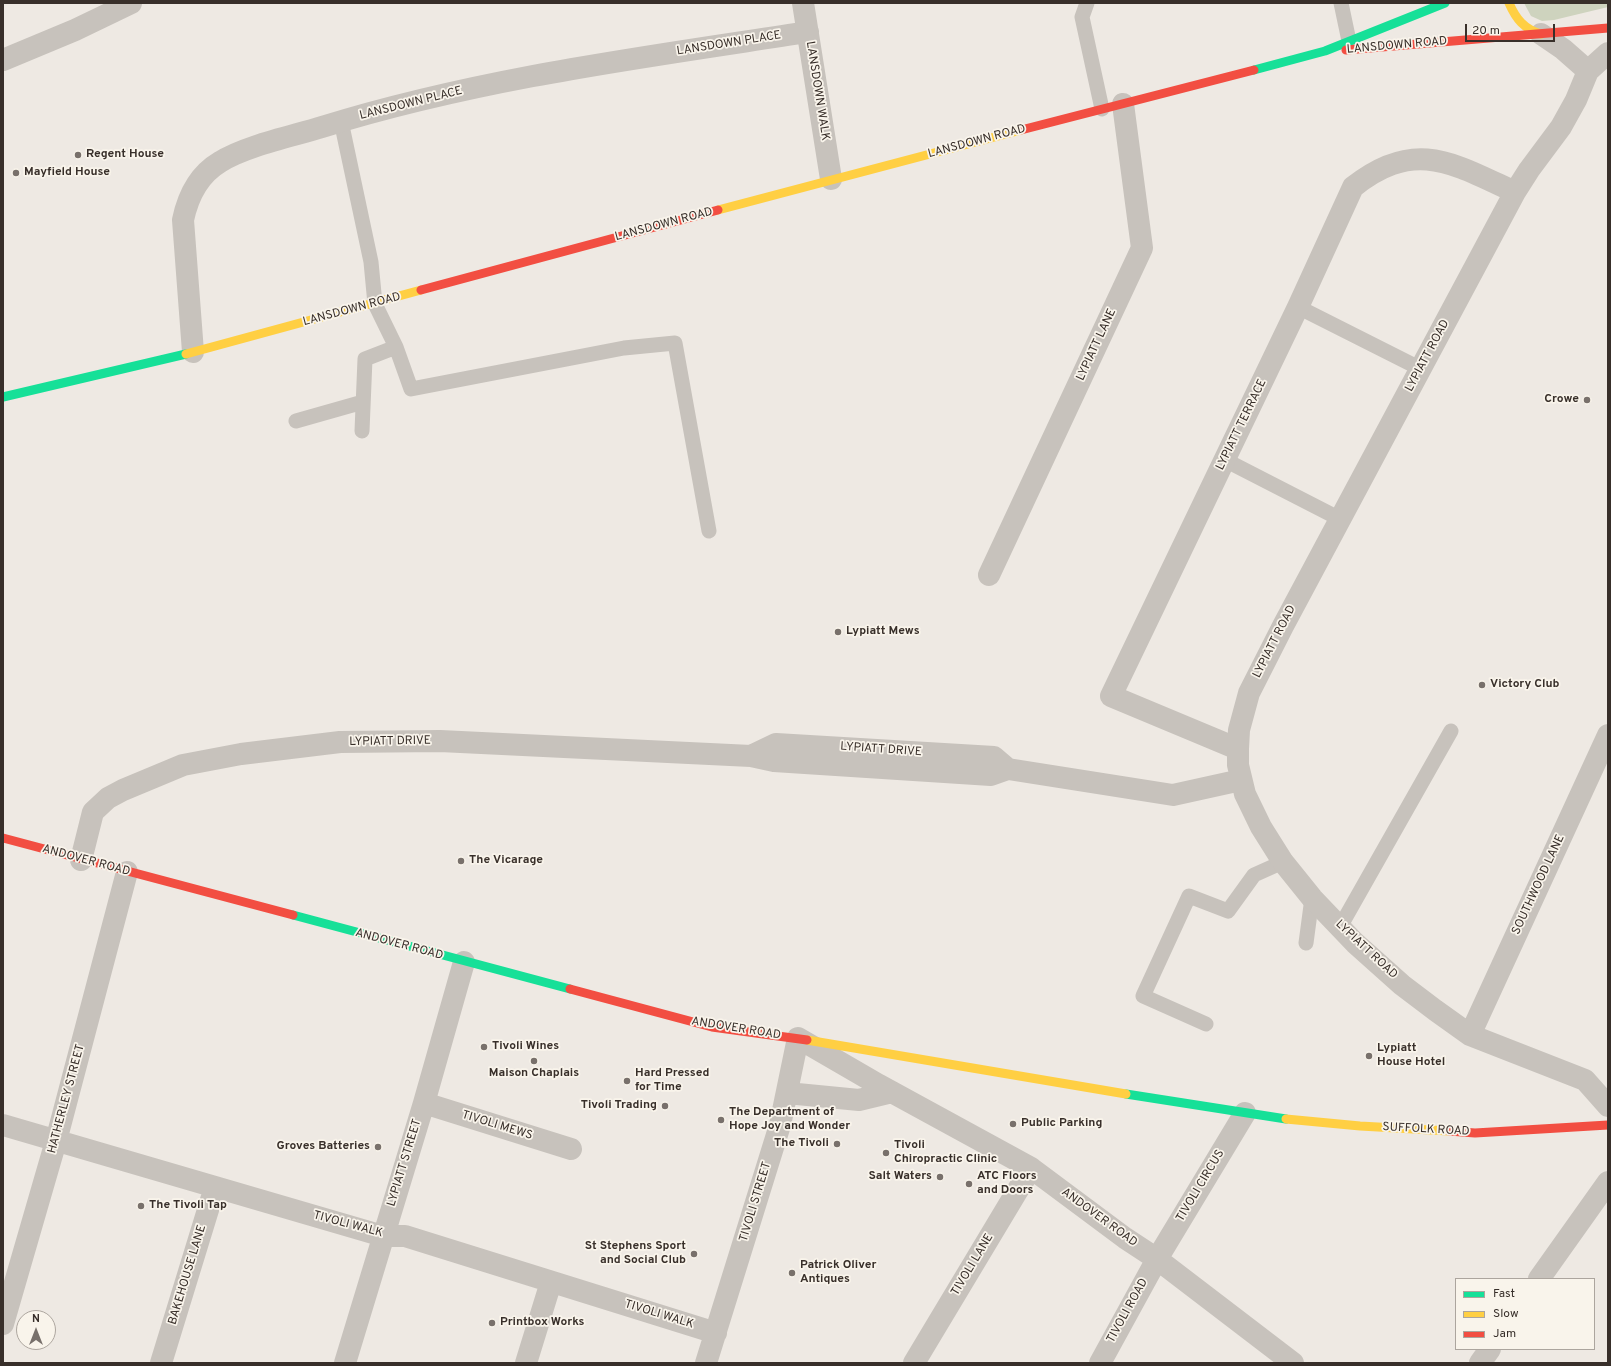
<!DOCTYPE html>
<style>
body{margin:0}
#map{position:relative;width:1611px;height:1366px;overflow:hidden;background:#eee9e3;font-family:Overpass,sans-serif}
canvas{display:block}
.frame{position:absolute;inset:0;border:4px solid #382f2a;pointer-events:none}
.legend{position:absolute;left:1455px;top:1278px;width:140px;height:72px;box-sizing:border-box;background:#f9f4eb;border:1px solid #aca59e;margin:0;padding:5px 7px;list-style:none;font-size:12px;color:#382f2a}
.legend li{display:flex;align-items:center;gap:8px;height:20px}
.legend b{width:20px;border:1px solid #aca59e}
.north{position:absolute;left:16px;top:1310px;width:40px;height:40px;box-sizing:border-box;background:#f9f4eb;border:1px solid #aca59e;border-radius:50%;rotate:0deg;font-size:11px;font-weight:700;line-height:16px;text-align:center;color:#382f2a}
.north::after{content:'';display:block;margin:auto;width:14px;height:18px;background:#78706b;clip-path:polygon(50% 0,100% 100%,50% 72%,0 100%)}
.scale{position:absolute;left:1465px;top:24px;width:90px;height:18px;box-sizing:border-box;border:2px solid #382f2a;border-top:0;padding-left:5px;font-size:12px;line-height:14px;white-space:nowrap;color:#382f2a;-webkit-text-stroke:3px #f9f4eb;paint-order:stroke}
</style>
<div id="map">
<canvas width="1611" height="1366"></canvas>
<div class="frame"></div>
<ul class="legend">
<li><b style="height:5px;background:#16e098"></b>Fast</li>
<li><b style="height:5px;background:#ffcf43"></b>Slow</li>
<li><b style="height:5px;background:#f24e42"></b>Jam</li>
</ul>
<div class="north">N</div>
<div class="scale">20 m</div>
</div>
<script>
const c = document.querySelector('canvas').getContext('2d');
c.lineJoin = 'round';
function paint(path, color) { c.fillStyle = color; c.fill(path, 'evenodd'); }
function strokePath(path, color, width, dash) { c.strokeStyle = color; c.lineWidth = width; c.lineCap = dash ? 'butt' : 'round'; c.setLineDash(dash || []); c.stroke(path); }
function write(font, color, halo, rows, align = 'center') {
  c.font = font + ' Overpass,sans-serif'; c.lineWidth = 3.5; c.setLineDash([]); c.textBaseline = 'middle'; c.strokeStyle = halo; c.fillStyle = color; for (const [text, x, y, turn = 0] of rows) {
    c.save(); c.translate(x, y); c.rotate((+turn || 0) * Math.PI / 180); c.textAlign = isNaN(turn) ? turn : align; if (halo) c.strokeText(text, 0, 0); c.fillText(text, 0, 0); c.restore();
  }
}
paint(new Path2D(`
 M 1524,3 L 1608,3 L 1608,7 L 1554,20 L 1542,21 L 1531,16 Z`), '#ced3be');
strokePath(new Path2D(`
 M 1087,3 L 1082,17 L 1102,109
 M 1341,3 L 1349,41
 M 341,121 L 371,262 L 375,304 L 396,347 L 411,389 L 624,348 L 675,343 L 709,531
 M 1298,307 L 1421,369
 M 296,421 L 363,402
 M 362,431 L 365,359 L 396,347
 M 1225,460 L 1340,519
 M 1340,927 L 1451,731
 M 1306,943 L 1312,898
 M 1206,1024 L 1143,996 L 1189,896 L 1228,911 L 1254,875 L 1283,862`), '#c7c2bc', 15);
strokePath(new Path2D(`
 M 803,3 L 831,179
 M 1541,34 L 1563,49 L 1588,71
 M 1608,53 L 1588,71 L 1576,100 L 1561,127 L 1529,170 L 1515,192 L 1283,626 L 1249,693 L 1239,730 L 1238,749 L 1238,765 L 1245,794 L 1261,827 L 1283,862 L 1312,898 L 1355,943 L 1402,985 L 1435,1010 L 1470,1035 L 1585,1080 L 1608,1106
 M 3,60 L 75,30 L 131,3
 M 193,352 L 183,220 C 188,196 198,175 220,162 C 245,146 293,136 322,127 C 480,78 645,57 808,32
 M 989,575 L 1142,248 L 1123,104
 M 1238,749 L 1111,696 L 1298,307 L 1353,187 C 1415,138 1452,163 1515,192
 M 751,756 L 776,744 L 994,757 L 1008,769
 M 81,860 L 93,812 L 108,798 L 123,790 L 183,765 L 241,754 L 340,742 L 440,741 L 751,756 L 774,761 L 991,775 L 1008,769 L 1173,795 L 1241,780
 M 1470,1035 L 1608,735
 M 787,1093 L 859,1100 L 892,1092
 M 424,1103 L 571,1149
 M 3,1125 L 383,1236 L 405,1236 L 716,1333
 M 1539,1279 L 1608,1182
 M 3,1324 L 56,1141 L 127,872
 M 161,1363 L 215,1187
 M 345,1363 L 424,1103 L 464,962
 M 526,1363 L 551,1282
 M 706,1363 L 780,1125 L 798,1038 L 879,1085 L 1031,1168 L 1125,1238 L 1157,1259 L 1293,1363
 M 914,1363 L 1031,1168
 M 1100,1363 L 1157,1259 L 1245,1113
 M 1480,1363 L 1490,1349`), '#c7c2bc', 22);
strokePath(new Path2D(`
 M 1254,70 L 1325,51 L 1445,3
 M 3,397 L 186,354
 M 293,915 L 570,989
 M 1126,1094 L 1286,1119`), '#16e098', 9);
strokePath(new Path2D(`
 M 1509,3 C 1516,19 1524,29 1541,34
 M 718,210 L 1021,130
 M 186,354 L 421,290
 M 807,1040 L 1126,1094
 M 1286,1119 L 1360,1126 L 1449,1131`), '#ffcf43', 9);
strokePath(new Path2D(`
 M 1346,50 L 1608,28
 M 1021,130 L 1254,70
 M 421,290 L 718,210
 M 3,838 L 293,915
 M 570,989 L 712,1027 L 807,1040
 M 1449,1131 L 1475,1133 L 1608,1125`), '#f24e42', 9);
for (const [x, y, r, color] of [
 [78,155,4,"#78706b"],
 [16,173,4,"#78706b"],
 [1587,400,4,"#78706b"],
 [838,632,4,"#78706b"],
 [1482,685,4,"#78706b"],
 [461,861,4,"#78706b"],
 [484,1047,4,"#78706b"],
 [1369,1056,4,"#78706b"],
 [534,1061,4,"#78706b"],
 [627,1081,4,"#78706b"],
 [665,1106,4,"#78706b"],
 [721,1120,4,"#78706b"],
 [1013,1124,4,"#78706b"],
 [837,1144,4,"#78706b"],
 [378,1147,4,"#78706b"],
 [886,1153,4,"#78706b"],
 [940,1177,4,"#78706b"],
 [969,1184,4,"#78706b"],
 [141,1206,4,"#78706b"],
 [694,1254,4,"#78706b"],
 [792,1273,4,"#78706b"],
 [492,1323,4,"#78706b"]
]) { const dot = new Path2D(); dot.arc(x, y, r, 0, 2 * Math.PI); c.fillStyle = color; c.fill(dot); strokePath(dot, '#f9f4eb', 1.5); }
write('12px', '#382f2a', '#f9f4eb', [
 ["LANSDOWN PLACE",729,44,-9],
 ["LANSDOWN ROAD",1397,46,-5],
 ["LANSDOWN WALK",817,91,81],
 ["LANSDOWN PLACE",411,104,-14],
 ["LANSDOWN ROAD",977,142,-15],
 ["LANSDOWN ROAD",664,225,-15],
 ["LANSDOWN ROAD",352,310,-15],
 ["LYPIATT LANE",1097,345,-65],
 ["LYPIATT ROAD",1428,356,-62],
 ["LYPIATT TERRACE",1242,425,-64],
 ["LYPIATT ROAD",1275,642,-63],
 ["LYPIATT DRIVE",390,742,-1],
 ["LYPIATT DRIVE",881,750,4],
 ["ANDOVER ROAD",86,861,15],
 ["SOUTHWOOD LANE",1539,885,-65],
 ["ANDOVER ROAD",399,945,15],
 ["LYPIATT ROAD",1366,950,43],
 ["ANDOVER ROAD",736,1029,9],
 ["HATHERLEY STREET",67,1099,-75],
 ["TIVOLI MEWS",497,1126,17],
 ["SUFFOLK ROAD",1426,1130,3],
 ["LYPIATT STREET",405,1163,-73],
 ["TIVOLI CIRCUS",1201,1186,-59],
 ["TIVOLI STREET",756,1202,-73],
 ["ANDOVER ROAD",1099,1218,36],
 ["TIVOLI WALK",348,1225,15],
 ["TIVOLI LANE",973,1265,-59],
 ["BAKEHOUSE LANE",188,1275,-73],
 ["TIVOLI ROAD",1128,1311,-61],
 ["TIVOLI WALK",659,1315,17]
]);
write('bold 12px', '#382f2a', '#f9f4eb', [
 ["Regent House",86,155],
 ["Mayfield House",24,173],
 ["Crowe",1579,400,"right"],
 ["Lypiatt Mews",846,632],
 ["Victory Club",1490,685],
 ["The Vicarage",469,861],
 ["Tivoli Wines",492,1047],
 ["Lypiatt",1377,1049],
 ["House Hotel",1377,1063],
 ["Maison Chaplais",534,1074,"center"],
 ["Hard Pressed",635,1074],
 ["for Time",635,1088],
 ["Tivoli Trading",657,1106,"right"],
 ["The Department of",729,1113],
 ["Hope Joy and Wonder",729,1127],
 ["Public Parking",1021,1124],
 ["The Tivoli",829,1144,"right"],
 ["Tivoli",894,1146],
 ["Chiropractic Clinic",894,1160],
 ["Groves Batteries",370,1147,"right"],
 ["Salt Waters",932,1177,"right"],
 ["ATC Floors",977,1177],
 ["and Doors",977,1191],
 ["The Tivoli Tap",149,1206],
 ["St Stephens Sport",686,1247,"right"],
 ["and Social Club",686,1261,"right"],
 ["Patrick Oliver",800,1266],
 ["Antiques",800,1280],
 ["Printbox Works",500,1323]
], 'left');
</script>
